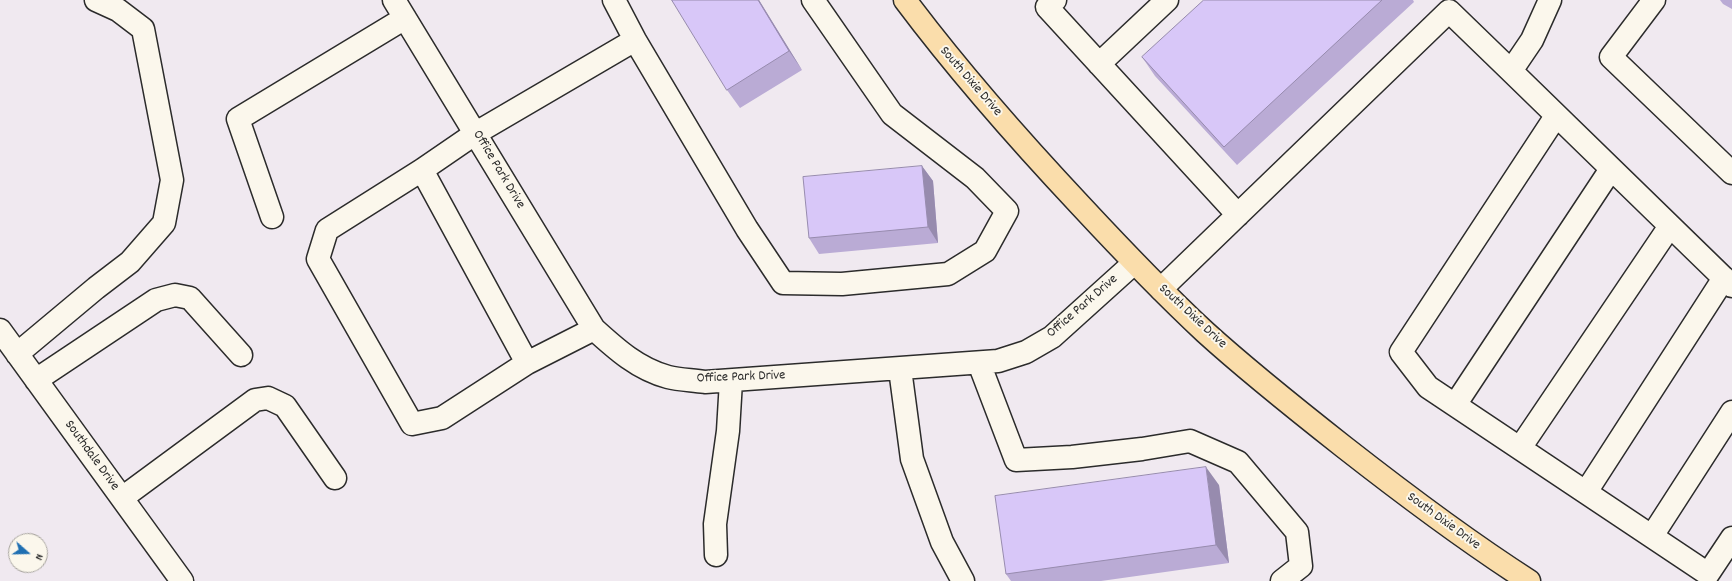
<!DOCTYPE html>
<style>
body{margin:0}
#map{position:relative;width:1732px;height:581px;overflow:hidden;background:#f0e9f0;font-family:Dekko,sans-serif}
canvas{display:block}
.north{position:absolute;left:8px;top:533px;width:40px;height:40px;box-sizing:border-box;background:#fbf7ec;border:1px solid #a8a59f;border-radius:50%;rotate:110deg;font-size:11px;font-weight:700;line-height:16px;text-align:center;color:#2b2b2b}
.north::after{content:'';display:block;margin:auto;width:14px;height:18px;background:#1f6fb2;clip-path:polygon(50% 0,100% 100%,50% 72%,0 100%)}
</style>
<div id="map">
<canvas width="1732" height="581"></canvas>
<div class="north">N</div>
</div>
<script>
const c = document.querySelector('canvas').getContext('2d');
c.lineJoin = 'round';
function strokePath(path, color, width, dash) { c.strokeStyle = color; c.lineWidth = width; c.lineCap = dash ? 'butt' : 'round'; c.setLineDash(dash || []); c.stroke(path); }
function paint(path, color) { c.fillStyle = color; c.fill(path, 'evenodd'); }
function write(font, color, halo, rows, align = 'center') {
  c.font = font + ' Dekko,sans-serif'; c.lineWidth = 4; c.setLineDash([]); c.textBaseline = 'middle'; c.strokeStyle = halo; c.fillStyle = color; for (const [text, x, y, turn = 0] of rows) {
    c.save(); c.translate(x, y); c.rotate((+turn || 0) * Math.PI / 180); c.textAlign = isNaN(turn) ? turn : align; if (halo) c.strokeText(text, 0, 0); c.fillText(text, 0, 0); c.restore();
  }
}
const minor = new Path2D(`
 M 394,0 L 594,329 C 616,349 638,369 668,377 C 680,380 693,380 705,382 L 998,361 L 1026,352 L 1052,337 L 1134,263
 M 614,0 L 635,40 L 747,229 L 783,283 L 842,284 L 948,274 L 985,251 L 1007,211 L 975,178 L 892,114 L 813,0
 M 1055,0 L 1047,7 L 1238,215
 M 1550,0 L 1532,40 L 1511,71 L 1732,286
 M 1654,0 L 1611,57 L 1732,173
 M 1099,64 L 1167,0
 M 1556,116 L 1401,352 L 1428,387 L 1708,574 L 1732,538
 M 422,170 L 527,363
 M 272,217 L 238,119 L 405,18
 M 1161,289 L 1449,11 L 1511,71
 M 594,329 L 527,363 L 442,418 L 412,424 L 318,259 L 327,230 L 422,170 L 476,133 L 635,40
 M 0,330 L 182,581
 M 17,354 L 96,288 L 130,262 L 164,223 L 172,180 L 143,29 L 118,10 L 96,0
 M 979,363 L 1016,460 L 1072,457 L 1142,449 L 1190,441 L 1238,462 L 1297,532 L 1301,566 L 1282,581
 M 900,369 L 912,459 L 942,542 L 963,581
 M 36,380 L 156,300 L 175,295 L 190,298 L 241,355
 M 1455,405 L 1611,169
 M 1520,448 L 1670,226
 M 1586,492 L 1724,278
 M 122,498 L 255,400 L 268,398 L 285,406 L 335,478
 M 1652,536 L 1732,412
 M 716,555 L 715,524 L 728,431 L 731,381`);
const major = new Path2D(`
 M 905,0 C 959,72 1019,140 1081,206 C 1121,249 1162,292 1205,332 C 1249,372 1297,410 1344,447 C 1404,494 1465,540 1529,581`);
strokePath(minor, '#2b2b2b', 25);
strokePath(major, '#2b2b2b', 25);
strokePath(minor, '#fbf7ec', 22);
strokePath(major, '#faddab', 22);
paint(new Path2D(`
 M 672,0 L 759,0 L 802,70 L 740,108 L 727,90 Z
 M 1204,0 L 1413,0 L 1414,2 L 1237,165 L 1155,76 L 1142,57 Z
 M 1720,0 L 1732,0 L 1732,9 L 1723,4 Z
 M 922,166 L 933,181 L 938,243 L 819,254 L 809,238 Z
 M 1219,485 L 1229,563 L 1101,581 L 1011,581 L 1006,574 Z`), '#baabd5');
paint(new Path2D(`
 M 758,0 L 759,0 L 802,70 L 789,51 Z
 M 922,166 L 933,181 L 938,243 L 928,227 Z
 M 1206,467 L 1219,485 L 1229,563 L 1216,545 Z`), '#978bae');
const building = new Path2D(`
 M 672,0 L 758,0 L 789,51 L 727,90 Z
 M 1204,0 L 1382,0 L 1224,147 L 1142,57 Z
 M 922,166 L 928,227 L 809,238 L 803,177 Z
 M 1206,467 L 1216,545 L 1006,574 L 995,496 Z`);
paint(building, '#d8c7f8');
strokePath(building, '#978bae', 1);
write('14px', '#2b2b2b', '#fbf7ec', [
 ["South Dixie Drive",970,82,49],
 ["Office Park Drive",498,170,59],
 ["Office Park Drive",1083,307,-41],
 ["South Dixie Drive",1192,317,43],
 ["Office Park Drive",741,378,-2],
 ["Southdale Drive",91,456,54],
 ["South Dixie Drive",1443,522,36]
]);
</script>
